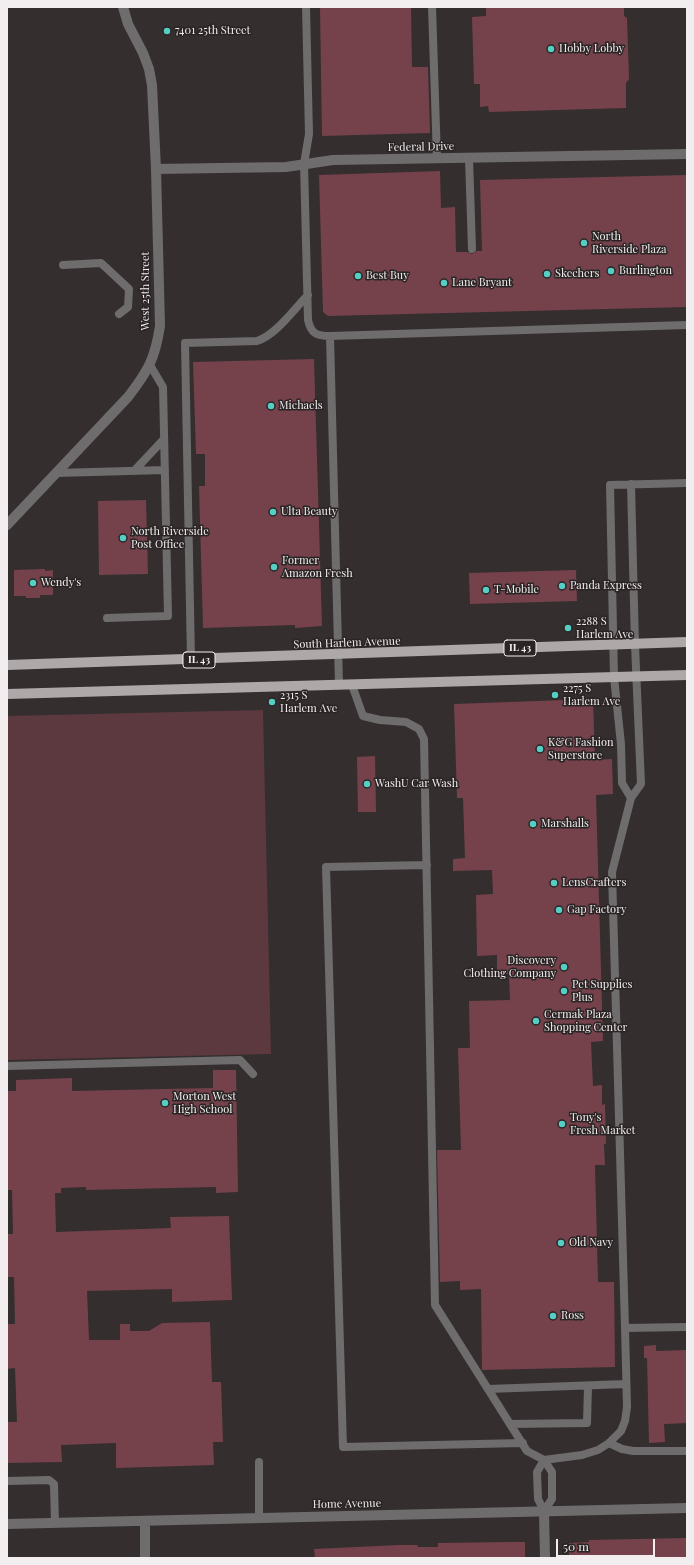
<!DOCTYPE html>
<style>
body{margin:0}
#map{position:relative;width:694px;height:1565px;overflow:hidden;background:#342e2f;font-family:"Playfair Display",serif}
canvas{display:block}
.frame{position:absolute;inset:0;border:8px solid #f2eeef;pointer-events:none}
.scale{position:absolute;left:556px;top:1539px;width:99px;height:18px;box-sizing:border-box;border:2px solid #f2eeef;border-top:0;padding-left:5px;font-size:12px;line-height:14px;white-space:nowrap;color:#f2eeef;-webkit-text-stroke:3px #2a2425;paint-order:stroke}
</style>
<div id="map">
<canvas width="694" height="1565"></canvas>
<div class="frame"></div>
<div class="scale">50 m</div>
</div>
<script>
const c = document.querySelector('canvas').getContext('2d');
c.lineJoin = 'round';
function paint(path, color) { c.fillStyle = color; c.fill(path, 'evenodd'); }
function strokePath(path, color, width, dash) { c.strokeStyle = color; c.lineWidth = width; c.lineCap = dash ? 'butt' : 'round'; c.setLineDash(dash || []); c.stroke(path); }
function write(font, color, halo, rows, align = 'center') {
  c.font = font + ' "Playfair Display",serif'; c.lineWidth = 3; c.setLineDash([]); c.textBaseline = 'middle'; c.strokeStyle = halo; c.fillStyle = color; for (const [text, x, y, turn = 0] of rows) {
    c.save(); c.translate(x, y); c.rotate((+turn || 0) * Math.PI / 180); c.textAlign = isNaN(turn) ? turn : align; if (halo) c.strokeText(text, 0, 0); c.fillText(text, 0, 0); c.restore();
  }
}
paint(new Path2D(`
 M 263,710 L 271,1054 L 7,1060 L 7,716 Z`), '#5b393f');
paint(new Path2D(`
 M 320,7 L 411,7 L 412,67 L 428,67 L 430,133 L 322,136 Z
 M 486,7 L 624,7 L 624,16 L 627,18 L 629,79 L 626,83 L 626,108 L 489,112 L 488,106 L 480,107 L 480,84 L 474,84 L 472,17 L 486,16 Z
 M 440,171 L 441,208 L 455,207 L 456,252 L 467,252 L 472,254 L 477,251 L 482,251 L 480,180 L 687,175 L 687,307 L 328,316 L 323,312 L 319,175 Z
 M 314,359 L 322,626 L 295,628 L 295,625 L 203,628 L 199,486 L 205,486 L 205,454 L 196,454 L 193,362 Z
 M 146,500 L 148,574 L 99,575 L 98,501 Z
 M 45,569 L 45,571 L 53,570 L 53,595 L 40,595 L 40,598 L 26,598 L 26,596 L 14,596 L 14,570 Z
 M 576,570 L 577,601 L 470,604 L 469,573 Z
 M 593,699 L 595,760 L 612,759 L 613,794 L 596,795 L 603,1041 L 591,1042 L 593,1086 L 602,1085 L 602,1105 L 605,1104 L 606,1144 L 604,1144 L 605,1165 L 595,1165 L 598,1282 L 614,1282 L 615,1367 L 482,1370 L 481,1289 L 460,1290 L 460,1281 L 440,1282 L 437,1150 L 461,1150 L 458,1048 L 470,1048 L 469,1001 L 510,1000 L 509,974 L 497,974 L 497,955 L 477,956 L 476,895 L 493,894 L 492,870 L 453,871 L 453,859 L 465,858 L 463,798 L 457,798 L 454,704 Z
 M 375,756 L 376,812 L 358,812 L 357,757 Z
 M 213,1070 L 236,1070 L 238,1192 L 216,1193 L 216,1187 L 86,1190 L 86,1187 L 61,1188 L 61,1193 L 55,1193 L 56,1232 L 171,1228 L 170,1217 L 229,1216 L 232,1300 L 172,1302 L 172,1289 L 87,1291 L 89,1340 L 120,1340 L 120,1324 L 130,1324 L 130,1331 L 149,1331 L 162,1323 L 210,1322 L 212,1382 L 221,1382 L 223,1442 L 213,1442 L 214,1465 L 116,1468 L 116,1443 L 61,1445 L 62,1462 L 7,1463 L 7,1422 L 17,1422 L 15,1368 L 7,1369 L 7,1324 L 15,1324 L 14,1277 L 7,1277 L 7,1234 L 13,1234 L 12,1190 L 7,1190 L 7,1091 L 16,1091 L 16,1080 L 72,1078 L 72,1091 L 213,1088 Z
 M 656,1345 L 656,1351 L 687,1350 L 687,1423 L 664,1424 L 665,1442 L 649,1443 L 647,1358 L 644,1358 L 644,1346 Z
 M 687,1538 L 687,1558 L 569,1558 L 569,1543 L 589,1542 L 589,1540 Z
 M 509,1542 L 525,1542 L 525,1558 L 315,1558 L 314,1549 L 399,1545 L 417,1545 L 418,1547 L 438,1547 L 438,1543 Z`), '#75424c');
strokePath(new Path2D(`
 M 306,7 L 309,134 L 304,164 L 308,320 C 311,334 317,336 330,336 L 687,325
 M 432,7 L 437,159
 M 469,158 L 472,249
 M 63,265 L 101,263 L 129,289 L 128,307 L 119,314
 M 330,336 L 339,685
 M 134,471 L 164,439
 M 56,473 L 165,470
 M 631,484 L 635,645 L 641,784 L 631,798 L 612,872 L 625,1328 L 687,1327
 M 107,618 L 168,616 L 163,387 L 150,365
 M 191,660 L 185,343 L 257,341 C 276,335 294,309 308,295
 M 352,685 L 363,716 L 380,720 L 406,722 L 419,729 L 424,739 L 435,1305 L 527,1451 L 544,1460 L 552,1472 L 552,1499 L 544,1511
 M 631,798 L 622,783 L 621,744 L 614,677 L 610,485 L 687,483
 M 427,865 L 326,867 L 343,1447 L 523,1443
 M 7,1066 L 240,1060 L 253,1074
 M 488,1389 L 626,1384
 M 510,1424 L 587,1423 L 588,1386
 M 609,1443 L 622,1449 L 633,1451 L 687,1451
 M 544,1460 L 582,1455 L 598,1450 L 609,1443 L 621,1431 L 625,1421 L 627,1407 L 625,1328
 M 544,1460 L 537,1472 L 538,1499 L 544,1511
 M 259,1462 L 259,1518
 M 7,1481 L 49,1480 L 54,1484 L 55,1523`), '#6f6c6d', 8);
strokePath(new Path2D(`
 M 156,169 L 286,167 L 333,160 L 687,154
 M 7,525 L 128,397 C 148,371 155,359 160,326 L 156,169 L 152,85 L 149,69 L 143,53 L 128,24 L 123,7
 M 544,1511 L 545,1558
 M 145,1521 L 145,1558
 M 7,1524 L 687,1508`), '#6f6c6d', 10);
strokePath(new Path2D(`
 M 7,665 L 687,642
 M 7,694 L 687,675`), '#aea8a9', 10);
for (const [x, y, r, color] of [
 [167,31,4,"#56cec3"],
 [551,49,4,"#56cec3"],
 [584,243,4,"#56cec3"],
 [611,271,4,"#56cec3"],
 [547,274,4,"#56cec3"],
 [358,276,4,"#56cec3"],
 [444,283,4,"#56cec3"],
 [271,406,4,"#56cec3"],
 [273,512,4,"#56cec3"],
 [123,538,4,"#56cec3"],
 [274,567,4,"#56cec3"],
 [33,583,4,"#56cec3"],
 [562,586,4,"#56cec3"],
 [486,590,4,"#56cec3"],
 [568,628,4,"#56cec3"],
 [555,695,4,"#56cec3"],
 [272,702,4,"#56cec3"],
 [540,749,4,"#56cec3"],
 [367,784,4,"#56cec3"],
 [533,824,4,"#56cec3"],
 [554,883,4,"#56cec3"],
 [559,910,4,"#56cec3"],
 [564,967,4,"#56cec3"],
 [564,991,4,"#56cec3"],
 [536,1021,4,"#56cec3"],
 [165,1103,4,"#56cec3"],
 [562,1124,4,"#56cec3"],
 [561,1243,4,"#56cec3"],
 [553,1316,4,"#56cec3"]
]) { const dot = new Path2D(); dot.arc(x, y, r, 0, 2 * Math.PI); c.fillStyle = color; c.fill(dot); strokePath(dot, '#2a2425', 1.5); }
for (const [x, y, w] of [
 [520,648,32],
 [199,660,32]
]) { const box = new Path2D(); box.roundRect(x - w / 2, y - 8, w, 16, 3); c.fillStyle = '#2a2425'; c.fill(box); strokePath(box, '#f2eeef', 1); }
write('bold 10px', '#f2eeef', null, [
 ["IL 43",520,648],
 ["IL 43",199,660]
]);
write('11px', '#f2eeef', '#2a2425', [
 ["7401 25th Street",175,31],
 ["Hobby Lobby",559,49],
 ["North",592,237],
 ["Riverside Plaza",592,250],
 ["Burlington",619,271],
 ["Skechers",555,274],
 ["Best Buy",366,276],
 ["Lane Bryant",452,283],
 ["Michaels",279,406],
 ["Ulta Beauty",281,512],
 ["North Riverside",131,532],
 ["Post Office",131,545],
 ["Former",282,561],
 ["Amazon Fresh",282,574],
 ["Wendy's",41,583],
 ["Panda Express",570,586],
 ["T-Mobile",494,590],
 ["2288 S",576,622],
 ["Harlem Ave",576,635],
 ["2275 S",563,689],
 ["Harlem Ave",563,702],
 ["2315 S",280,696],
 ["Harlem Ave",280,709],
 ["K&G Fashion",548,743],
 ["Superstore",548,756],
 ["WashU Car Wash",375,784],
 ["Marshalls",541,824],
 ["LensCrafters",562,883],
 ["Gap Factory",567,910],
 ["Discovery",556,961,"right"],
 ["Clothing Company",556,974,"right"],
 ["Pet Supplies",572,985],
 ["Plus",572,998],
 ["Cermak Plaza",544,1015],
 ["Shopping Center",544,1028],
 ["Morton West",173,1097],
 ["High School",173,1110],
 ["Tony's",570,1118],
 ["Fresh Market",570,1131],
 ["Old Navy",569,1243],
 ["Ross",561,1316]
], 'left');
write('11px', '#f2eeef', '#2a2425', [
 ["Federal Drive",421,147,-1],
 ["West 25th Street",146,291,-90],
 ["South Harlem Avenue",347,643,-2],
 ["Home Avenue",347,1504,-1]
]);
</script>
